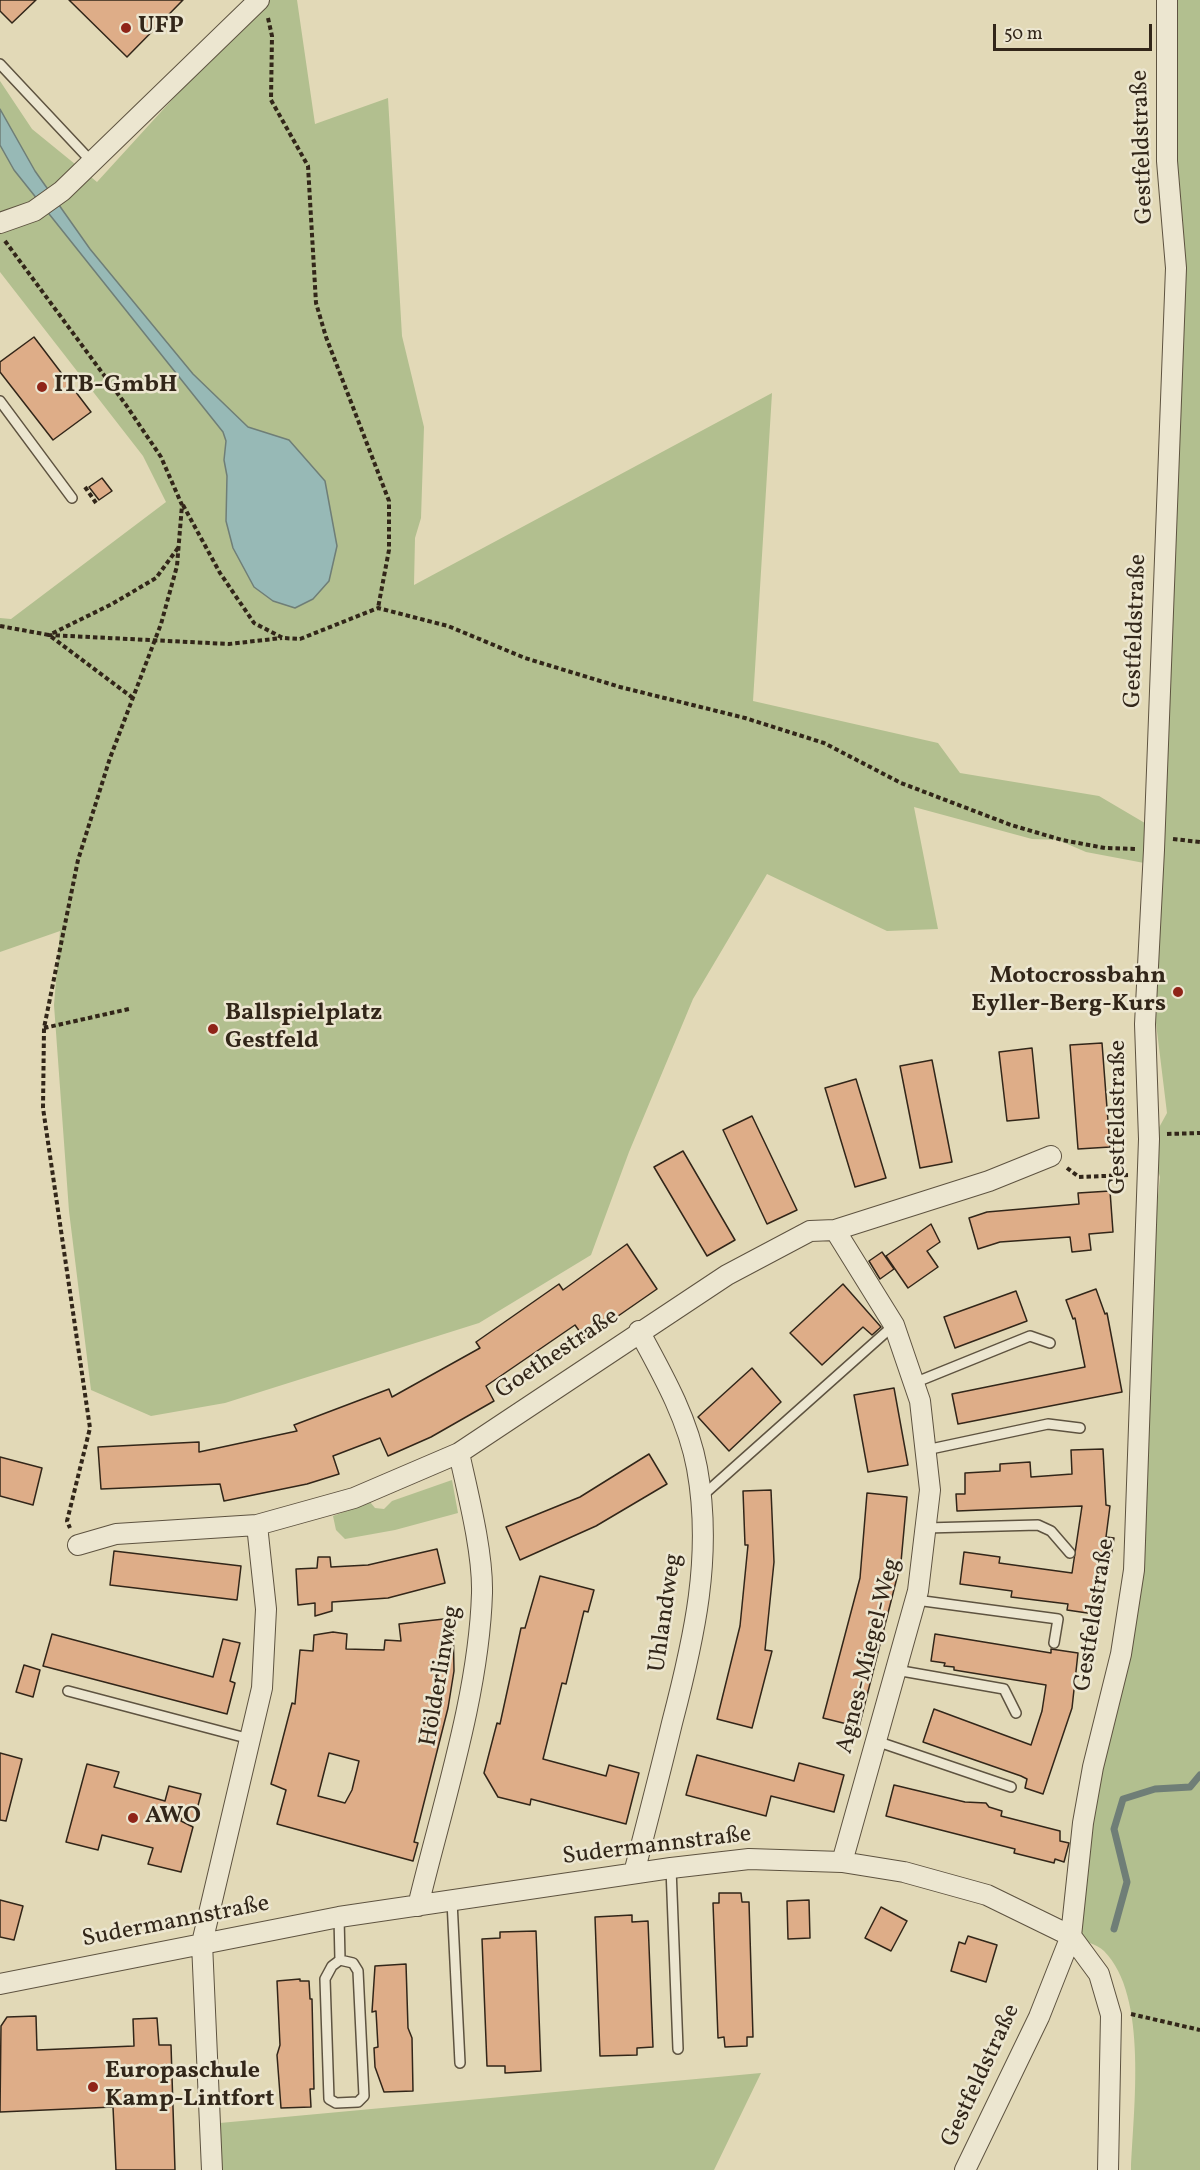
<!DOCTYPE html>
<meta charset="utf-8">
<style>
body{margin:0}
#map{position:relative;width:1200px;height:2170px;overflow:hidden;background:#e2d9b7;font-family:Vollkorn,serif}
canvas{display:block}
.scale{position:absolute;left:993px;top:24px;width:159px;height:27px;box-sizing:border-box;border:3px solid #322619;border-top:0;padding-left:8px;font-size:18px;line-height:21px;white-space:nowrap;color:#322619;-webkit-text-stroke:4px #ece6d0;paint-order:stroke}
</style>
<div id="map">
<canvas width="1200" height="2170"></canvas>
<div class="scale">50 m</div>
</div>
<script>
const c = document.querySelector('canvas').getContext('2d');
c.lineJoin = 'round';
function paint(path, color) { c.fillStyle = color; c.fill(path, 'evenodd'); }
function strokePath(path, color, width, dash) { c.strokeStyle = color; c.lineWidth = width; c.lineCap = dash ? 'butt' : 'round'; c.setLineDash(dash || []); c.stroke(path); }
function write(font, color, halo, rows, align = 'center') {
  c.font = font + ' Vollkorn,serif'; c.lineWidth = 5; c.setLineDash([]); c.textBaseline = 'middle'; c.strokeStyle = halo; c.fillStyle = color; for (const [text, x, y, turn = 0] of rows) {
    c.save(); c.translate(x, y); c.rotate((+turn || 0) * Math.PI / 180); c.textAlign = isNaN(turn) ? turn : align; if (halo) c.strokeText(text, 0, 0); c.fillText(text, 0, 0); c.restore();
  }
}
paint(new Path2D(`
 M 263,0 L 297,0 L 315,124 L 388,98 L 402,336 L 424,427 L 421,518 L 415,538 L 414,585 L 772,393 L 753,701 L 938,743 L 960,773 L 1099,796 L 1155,829 L 1175,275 L 1169,0 L 1200,0 L 1200,2170 L 1131,2170 C 1133,2111 1149,1996 1104,1951 C 1097,1944 1081,1940 1071,1936 L 1121,1654 L 1144,1335 L 1160,1177 L 1150,1144 L 1167,1113 L 1156,1023 L 1160,866 L 1086,852 L 1058,840 L 1032,839 L 914,807 L 938,929 L 887,931 L 767,874 L 693,999 L 629,1152 L 591,1255 L 479,1323 L 225,1403 L 151,1416 L 91,1390 L 69,1211 L 54,1005 L 60,931 L 0,952 L 0,618 L 11,619 L 166,502 L 143,456 L 0,272 L 0,81 L 32,129 L 97,182 Z
 M 452,1480 L 458,1513 L 395,1530 L 345,1539 L 336,1530 L 333,1516 L 370,1502 L 375,1508 L 384,1509 L 392,1501 Z
 M 761,2073 L 714,2170 L 212,2170 L 209,2124 Z`), '#b2bf8f');
const water = new Path2D(`
 M 0,109 L 35,171 L 90,249 L 193,374 L 248,427 L 289,440 L 325,481 L 337,546 L 329,581 L 313,599 L 295,608 L 273,601 L 254,587 L 233,548 L 226,521 L 227,476 L 224,460 L 226,441 L 223,432 L 14,170 L 0,145 Z`);
paint(water, '#97b9b6');
strokePath(water, '#6f7e77', 1.5);
strokePath(new Path2D(`
 M 1114,1929 L 1127,1882 L 1114,1829 L 1123,1799 L 1155,1789 L 1190,1787 L 1200,1775`), '#6f7e77', 7);
const building = new Path2D(`
 M 0,0 L 36,0 L 12,23 L 0,11 Z
 M 69,0 L 183,0 L 127,57 Z
 M 34,337 L 91,412 L 53,440 L 0,372 L 0,362 Z
 M 102,478 L 112,491 L 99,500 L 89,487 Z
 M 1102,1043 L 1110,1147 L 1078,1149 L 1070,1045 Z
 M 1032,1048 L 1039,1118 L 1007,1121 L 999,1052 Z
 M 932,1060 L 952,1162 L 920,1168 L 900,1066 Z
 M 856,1079 L 886,1178 L 855,1187 L 825,1088 Z
 M 752,1116 L 797,1210 L 767,1224 L 723,1130 Z
 M 683,1151 L 735,1240 L 707,1256 L 654,1167 Z
 M 1110,1191 L 1113,1232 L 1089,1234 L 1091,1250 L 1072,1252 L 1070,1237 L 1000,1242 L 978,1249 L 969,1218 L 987,1212 L 1079,1204 L 1078,1193 Z
 M 931,1224 L 940,1242 L 927,1251 L 938,1267 L 908,1288 L 886,1256 Z
 M 627,1244 L 657,1289 L 585,1339 L 575,1325 L 486,1386 L 494,1401 L 431,1437 L 388,1456 L 380,1438 L 333,1456 L 339,1474 L 307,1484 L 224,1501 L 220,1484 L 101,1489 L 98,1447 L 199,1442 L 199,1452 L 297,1431 L 294,1425 L 389,1389 L 392,1397 L 480,1348 L 476,1342 L 559,1284 L 563,1290 Z
 M 882,1252 L 894,1269 L 880,1279 L 869,1261 Z
 M 843,1284 L 881,1327 L 872,1335 L 863,1327 L 822,1365 L 790,1333 Z
 M 1096,1289 L 1105,1314 L 1107,1313 L 1122,1392 L 958,1424 L 952,1394 L 1085,1367 L 1075,1318 L 1073,1319 L 1066,1300 Z
 M 1016,1291 L 1027,1321 L 955,1348 L 944,1317 Z
 M 752,1368 L 781,1402 L 729,1451 L 698,1417 Z
 M 894,1388 L 908,1465 L 868,1472 L 854,1395 Z
 M 1103,1449 L 1106,1505 L 1110,1506 L 1106,1537 L 1114,1538 L 1110,1563 L 1101,1562 L 1094,1614 L 1067,1610 L 1068,1604 L 1011,1597 L 1012,1591 L 960,1584 L 964,1552 L 1000,1557 L 999,1563 L 1072,1573 L 1082,1506 L 957,1511 L 956,1494 L 965,1494 L 965,1473 L 1000,1471 L 1000,1464 L 1030,1462 L 1031,1477 L 1072,1474 L 1071,1450 Z
 M 649,1454 L 667,1484 L 596,1526 L 520,1560 L 506,1527 L 580,1497 Z
 M 0,1457 L 42,1468 L 33,1505 L 0,1496 Z
 M 771,1490 L 774,1562 L 765,1650 L 772,1651 L 752,1728 L 717,1719 L 740,1626 L 748,1545 L 745,1545 L 743,1491 Z
 M 867,1493 L 907,1497 L 901,1562 L 859,1727 L 823,1718 L 860,1578 Z
 M 437,1549 L 445,1583 L 388,1598 L 332,1602 L 332,1611 L 315,1616 L 315,1603 L 298,1605 L 296,1569 L 317,1568 L 318,1557 L 330,1557 L 331,1567 L 368,1565 Z
 M 114,1551 L 241,1566 L 237,1600 L 110,1585 Z
 M 540,1576 L 594,1590 L 588,1612 L 584,1611 L 566,1684 L 562,1683 L 543,1759 L 606,1776 L 609,1765 L 639,1773 L 626,1824 L 531,1799 L 530,1805 L 498,1797 L 484,1773 L 497,1723 L 500,1724 L 521,1628 L 525,1628 Z
 M 453,1618 L 454,1671 L 448,1708 L 414,1842 L 418,1843 L 413,1861 L 277,1824 L 286,1790 L 271,1784 L 292,1703 L 295,1704 L 300,1650 L 313,1651 L 314,1635 L 333,1632 L 347,1634 L 346,1649 L 384,1650 L 385,1640 L 401,1641 L 399,1624 ZM 329,1753 L 359,1761 L 352,1790 L 345,1803 L 318,1796 Z
 M 52,1634 L 213,1677 L 223,1639 L 240,1643 L 230,1681 L 235,1683 L 227,1714 L 43,1666 Z
 M 935,1634 L 1051,1653 L 1051,1649 L 1078,1653 L 1072,1708 L 1043,1794 L 1025,1788 L 1027,1779 L 1021,1776 L 923,1742 L 934,1709 L 1031,1745 L 1042,1711 L 1046,1685 L 954,1670 L 954,1667 L 944,1666 L 945,1663 L 931,1661 Z
 M 24,1665 L 40,1670 L 33,1697 L 16,1692 Z
 M 0,1753 L 22,1759 L 6,1821 L 0,1820 Z
 M 697,1755 L 794,1781 L 799,1763 L 844,1775 L 834,1812 L 771,1796 L 766,1816 L 686,1795 Z
 M 87,1764 L 119,1772 L 114,1787 L 165,1801 L 169,1786 L 201,1794 L 194,1821 L 182,1818 L 181,1821 L 193,1827 L 181,1872 L 148,1864 L 153,1848 L 102,1835 L 98,1850 L 66,1842 Z
 M 894,1785 L 965,1802 L 986,1803 L 989,1807 L 1002,1811 L 1001,1816 L 1060,1831 L 1060,1841 L 1069,1843 L 1064,1862 L 1055,1859 L 1054,1863 L 1014,1853 L 1015,1849 L 886,1816 Z
 M 719,1893 L 741,1893 L 742,1902 L 749,1902 L 753,2037 L 747,2037 L 747,2046 L 725,2047 L 724,2037 L 718,2038 L 713,1903 L 719,1903 Z
 M 0,1900 L 23,1906 L 14,1940 L 0,1937 Z
 M 809,1900 L 810,1938 L 788,1939 L 787,1901 Z
 M 881,1907 L 907,1921 L 891,1951 L 865,1938 Z
 M 632,1915 L 632,1922 L 648,1921 L 653,2047 L 637,2048 L 637,2055 L 600,2056 L 595,1917 Z
 M 536,1931 L 541,2071 L 505,2073 L 505,2066 L 487,2066 L 482,1939 L 500,1938 L 500,1932 Z
 M 968,1936 L 997,1945 L 986,1982 L 951,1971 L 959,1942 L 965,1944 Z
 M 406,1964 L 408,2028 L 412,2038 L 413,2091 L 384,2092 L 375,2067 L 374,2048 L 378,2047 L 376,2011 L 372,2012 L 375,1966 Z
 M 300,1979 L 300,1981 L 309,1981 L 310,1999 L 312,1999 L 314,2089 L 310,2089 L 311,2107 L 281,2108 L 277,2055 L 280,2045 L 277,1981 Z
 M 36,2016 L 37,2050 L 134,2046 L 133,2019 L 157,2018 L 159,2045 L 171,2045 L 175,2170 L 116,2170 L 113,2107 L 0,2112 L 1,2026 L 7,2017 Z`);
paint(building, '#dead88');
strokePath(building, '#322619', 1.5);
const service = new Path2D(`
 M 0,64 L 91,161
 M 0,401 L 72,498
 M 914,1383 L 1030,1336 L 1050,1343
 M 926,1450 L 1048,1424 L 1080,1428
 M 701,1497 L 894,1325
 M 926,1528 L 1038,1525 L 1051,1531 L 1070,1553
 M 916,1600 L 1058,1619 L 1054,1643
 M 896,1670 L 1004,1689 L 1016,1713
 M 68,1691 L 250,1739
 M 876,1741 L 1011,1787
 M 671,1868 L 678,2049
 M 452,1901 L 460,2063
 M 339,1917 L 340,1960 L 353,1963 L 358,1971 L 364,2096 L 358,2102 L 336,2103 L 329,2099 L 325,1979 L 332,1966 L 340,1960`);
const minor = new Path2D(`
 M 0,223 L 34,211 L 62,191 L 259,0
 M 835,1230 L 894,1325 L 920,1401 L 930,1490 L 918,1591 L 842,1862
 M 78,1545 L 116,1534 L 257,1525 L 354,1498 L 459,1453 L 727,1275 L 810,1231 L 835,1230 L 989,1181 L 1051,1156
 M 634,1873 C 647,1823 660,1773 672,1723 C 694,1639 713,1556 697,1468 C 688,1419 663,1375 639,1331
 M 418,1906 C 442,1806 479,1695 482,1593 C 483,1552 468,1494 459,1453
 M 0,1984 L 339,1917 L 671,1868 L 749,1859 L 842,1862 L 904,1872 L 987,1895 L 1071,1936 L 1099,1974 L 1111,2015 L 1108,2170
 M 212,2170 L 202,1943 L 262,1688 L 266,1609 L 257,1525
 M 965,2170 L 1039,2017 L 1071,1936 L 1083,1823 L 1093,1767 L 1121,1654 L 1134,1570 L 1149,1139 L 1145,1024 L 1154,850 L 1176,268 L 1167,161 L 1167,0`);
strokePath(service, '#5e5340', 12);
strokePath(minor, '#5e5340', 22);
strokePath(new Path2D(`
 M 268,18 L 272,36 L 271,100 L 308,166 L 316,303 L 326,337 L 389,501 L 389,550 L 378,608
 M 5,241 L 126,405 L 161,457 L 182,505 L 177,566 L 161,624 L 110,758 L 78,860 L 44,1028 L 43,1108 L 90,1428 L 67,1521 L 70,1528
 M 85,487 L 96,503
 M 183,505 L 220,573 L 254,623 L 283,638 L 300,639 L 378,608 L 448,626 L 525,658 L 620,687 L 745,718 L 824,743 L 901,783 L 1011,825 L 1062,840 L 1105,848 L 1135,849
 M 178,548 L 156,578 L 112,604 L 49,635 L 229,644 L 282,638
 M 0,626 L 49,635 L 133,698
 M 1173,839 L 1200,842
 M 44,1028 L 129,1009
 M 1167,1134 L 1200,1133
 M 1067,1168 L 1079,1177 L 1128,1175
 M 1131,2014 L 1200,2030`), '#322619', 4, [4.5, 3]);
strokePath(service, '#ece6d0', 9);
strokePath(minor, '#ece6d0', 20);
for (const [x, y, r, color] of [
 [126,28,6,"#8f2418"],
 [42,387,6,"#8f2418"],
 [1178,992,6,"#8f2418"],
 [213,1029,6,"#8f2418"],
 [133,1818,6,"#8f2418"],
 [93,2087,6,"#8f2418"]
]) { const dot = new Path2D(); dot.arc(x, y, r, 0, 2 * Math.PI); c.fillStyle = color; c.fill(dot); strokePath(dot, '#ece6d0', 2); }
write('bold 24px', '#322619', '#ece6d0', [
 ["UFP",138,28],
 ["ITB-GmbH",54,387],
 ["Motocrossbahn",1166,978,"right"],
 ["Eyller-Berg-Kurs",1166,1006,"right"],
 ["Ballspielplatz",225,1015],
 ["Gestfeld",225,1043],
 ["AWO",145,1818],
 ["Europaschule",105,2073],
 ["Kamp-Lintfort",105,2101]
], 'left');
write('24px', '#322619', '#ece6d0', [
 ["Gestfeldstraße",1144,147,-92],
 ["Gestfeldstraße",1137,631,-88],
 ["Gestfeldstraße",1120,1117,-90],
 ["Goethestraße",558,1355,-34],
 ["Uhlandweg",667,1613,-82],
 ["Gestfeldstraße",1096,1615,-81],
 ["Agnes-Miegel-Weg",870,1656,-76],
 ["Hölderlinweg",442,1676,-80],
 ["Sudermannstraße",657,1847,-7],
 ["Sudermannstraße",176,1923,-11],
 ["Gestfeldstraße",982,2076,-65]
]);
</script>
